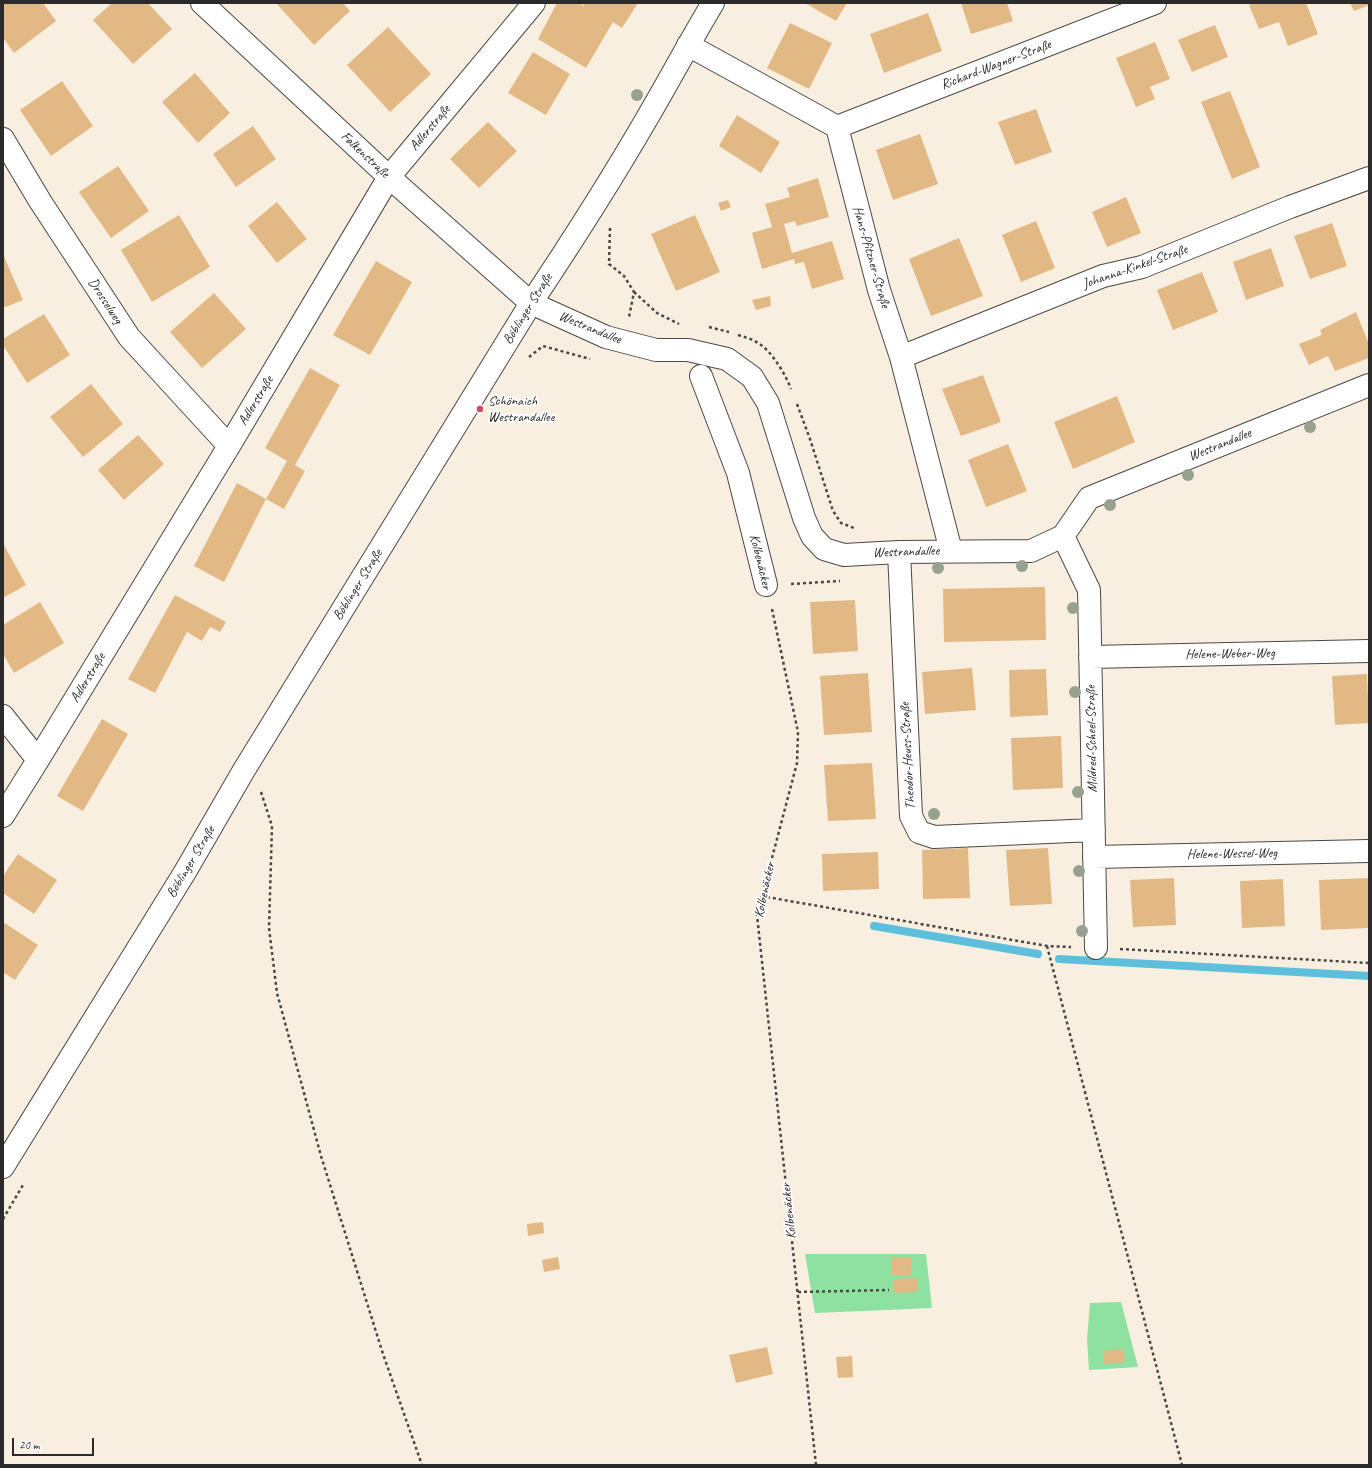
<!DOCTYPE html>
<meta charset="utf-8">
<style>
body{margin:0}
#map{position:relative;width:1372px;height:1468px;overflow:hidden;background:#f9efe1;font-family:Caveat,sans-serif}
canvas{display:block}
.frame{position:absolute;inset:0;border:4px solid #2b2b2b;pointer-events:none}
.scale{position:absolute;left:12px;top:1438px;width:82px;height:18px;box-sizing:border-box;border:2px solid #2b2b2b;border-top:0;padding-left:5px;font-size:12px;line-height:14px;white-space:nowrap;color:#2b2b2b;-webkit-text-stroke:3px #fff;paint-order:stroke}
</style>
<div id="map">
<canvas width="1372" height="1468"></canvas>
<div class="frame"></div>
<div class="scale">20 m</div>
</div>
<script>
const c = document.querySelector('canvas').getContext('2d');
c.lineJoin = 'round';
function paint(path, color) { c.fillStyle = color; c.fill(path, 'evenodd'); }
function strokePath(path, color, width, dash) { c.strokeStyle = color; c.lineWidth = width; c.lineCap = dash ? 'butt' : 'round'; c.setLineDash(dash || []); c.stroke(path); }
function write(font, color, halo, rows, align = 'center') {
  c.font = font + ' Caveat,sans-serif'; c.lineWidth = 3.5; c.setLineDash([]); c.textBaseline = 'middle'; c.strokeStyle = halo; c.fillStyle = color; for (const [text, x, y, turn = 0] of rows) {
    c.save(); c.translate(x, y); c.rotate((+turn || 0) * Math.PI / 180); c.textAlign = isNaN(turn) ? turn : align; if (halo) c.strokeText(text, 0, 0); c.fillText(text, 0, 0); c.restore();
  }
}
paint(new Path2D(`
 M 805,1254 L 926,1254 L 932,1308 L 815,1313 Z
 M 1121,1302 L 1138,1367 L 1089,1370 L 1087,1339 L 1090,1303 Z`), '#8ee1a1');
strokePath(new Path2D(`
 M 874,926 L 1038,954
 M 1059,959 L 1369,976`), '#5dbfdc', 8);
paint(new Path2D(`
 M 3,3 L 43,3 L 56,21 L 14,53 L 3,38 Z
 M 112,3 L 148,3 L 172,29 L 133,64 L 93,20 Z
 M 276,3 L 343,3 L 350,11 L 314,45 Z
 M 557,3 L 581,3 L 584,7 L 583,3 L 638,3 L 622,28 L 613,22 L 586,68 L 538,39 Z
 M 805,3 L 847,3 L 836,21 Z
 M 961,3 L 1007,3 L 1013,21 L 971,34 Z
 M 1254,3 L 1306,3 L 1318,34 L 1288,46 L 1279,22 L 1259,29 L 1249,5 Z
 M 1350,3 L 1369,3 L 1369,5 L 1354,11 Z
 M 928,13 L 942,51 L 884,73 L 870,34 Z
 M 790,23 L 832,43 L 809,89 L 767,68 Z
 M 1215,25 L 1228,57 L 1192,72 L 1178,40 Z
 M 388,27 L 431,74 L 390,112 L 347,65 Z
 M 1155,42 L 1170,79 L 1150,87 L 1155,99 L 1136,107 L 1116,58 Z
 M 533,52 L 570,74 L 546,115 L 508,93 Z
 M 195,73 L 230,113 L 198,143 L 162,102 Z
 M 62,81 L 93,126 L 51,156 L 20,110 Z
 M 1230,91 L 1260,167 L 1232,179 L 1201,102 Z
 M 1036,109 L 1052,152 L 1015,165 L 998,122 Z
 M 737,115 L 780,142 L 761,173 L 719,146 Z
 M 488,122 L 517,151 L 479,188 L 450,159 Z
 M 253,126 L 276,159 L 236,187 L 213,154 Z
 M 920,134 L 938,184 L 893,200 L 876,150 Z
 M 118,166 L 149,211 L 111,238 L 79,192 Z
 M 818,178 L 829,217 L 797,226 L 795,221 L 784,224 L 792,253 L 832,241 L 844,279 L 812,289 L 804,262 L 795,264 L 794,259 L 762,269 L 752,233 L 772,227 L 765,204 L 790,197 L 787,188 Z
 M 1126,197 L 1141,233 L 1107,247 L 1092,212 Z
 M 728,200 L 731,207 L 721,211 L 718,203 Z
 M 277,202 L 307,239 L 277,263 L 248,226 Z
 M 179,215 L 210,267 L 152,302 L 121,250 Z
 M 695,215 L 720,272 L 676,291 L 651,234 Z
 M 1036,221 L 1055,268 L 1021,282 L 1002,235 Z
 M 1332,223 L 1347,266 L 1310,279 L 1294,236 Z
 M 959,238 L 983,296 L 931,316 L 909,259 Z
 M 1271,248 L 1284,286 L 1246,300 L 1233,262 Z
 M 3,254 L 23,300 L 3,308 Z
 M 376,261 L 412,282 L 370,355 L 333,335 Z
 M 1202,272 L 1218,312 L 1173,330 L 1157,290 Z
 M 214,293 L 246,329 L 202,368 L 170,332 Z
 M 770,296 L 771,306 L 756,310 L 752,300 Z
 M 1356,312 L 1369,344 L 1369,358 L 1335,371 L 1328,356 L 1309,365 L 1299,344 L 1322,335 L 1320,330 Z
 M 44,314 L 70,355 L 27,383 L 3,345 L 3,339 Z
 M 310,368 L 340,385 L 295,465 L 305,471 L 284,509 L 266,499 L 287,461 L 265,448 Z
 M 983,375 L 1001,422 L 961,436 L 942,389 Z
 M 91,384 L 123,424 L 83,457 L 50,417 Z
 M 1117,396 L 1135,442 L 1073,469 L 1054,422 Z
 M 138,435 L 164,464 L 124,500 L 98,470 Z
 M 1008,444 L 1027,491 L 986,507 L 968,460 Z
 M 237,483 L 266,499 L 224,582 L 194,566 Z
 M 3,543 L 26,585 L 3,598 Z
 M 1045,587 L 1046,640 L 944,642 L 943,589 Z
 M 175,595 L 226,622 L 220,632 L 210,627 L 202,641 L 187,632 L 155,693 L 128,679 Z
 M 855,600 L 858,651 L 813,654 L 810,602 Z
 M 40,602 L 64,643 L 14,673 L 3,654 L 3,625 Z
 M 972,668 L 976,710 L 925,714 L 922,672 Z
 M 1046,669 L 1048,715 L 1010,717 L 1009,670 Z
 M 868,673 L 872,732 L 824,735 L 820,676 Z
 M 1367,674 L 1369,723 L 1335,725 L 1332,676 Z
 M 102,719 L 128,734 L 83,811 L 57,796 Z
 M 1061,736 L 1063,788 L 1013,790 L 1011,738 Z
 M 872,763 L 876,819 L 828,821 L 824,765 Z
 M 968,848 L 970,898 L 923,899 L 922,850 Z
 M 1048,848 L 1052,904 L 1010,906 L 1006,850 Z
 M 878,852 L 879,889 L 823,891 L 822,854 Z
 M 18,854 L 57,880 L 34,914 L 3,893 L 3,876 Z
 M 1174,878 L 1176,925 L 1133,927 L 1130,880 Z
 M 1369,878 L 1369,928 L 1321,930 L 1319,880 Z
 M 1283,879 L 1285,926 L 1242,928 L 1240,881 Z
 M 3,922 L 38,945 L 15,980 L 3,972 Z
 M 543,1222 L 544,1233 L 528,1236 L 527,1224 Z
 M 558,1257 L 560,1269 L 544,1272 L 542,1260 Z
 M 892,1257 L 911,1257 L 911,1275 L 892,1275 Z
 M 917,1278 L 918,1292 L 894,1293 L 893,1279 Z
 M 767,1347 L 773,1374 L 736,1383 L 729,1355 Z
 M 1123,1349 L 1125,1362 L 1104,1364 L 1103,1351 Z
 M 852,1356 L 853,1377 L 838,1378 L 836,1357 Z`), '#e2b984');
const minor = new Path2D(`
 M 202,3 L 389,177 L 531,303 L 606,337 L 656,350 L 688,350 L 727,359 L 752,377 L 768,403 L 804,518 L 812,536 L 824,549 L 844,555 L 899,552 L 1031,551 L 1063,536 L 1089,498 L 1369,385
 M 688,45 L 837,127 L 879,290 L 901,357 L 951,551
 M 837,127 L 1155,3
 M 3,139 L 40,201 L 129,337 L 229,446
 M 901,357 L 1103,276 L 1142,267 L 1290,207 L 1369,178
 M 701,376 L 738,473 L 766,585
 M 1063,536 L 1089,590 L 1096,948
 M 899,552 L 911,816 L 919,832 L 934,837 L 1094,830
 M 1090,657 L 1369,651
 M 3,716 L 38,760
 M 3,816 L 38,760 L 229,446 L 389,177 L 534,3
 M 1094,857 L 1369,851`);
const major = new Path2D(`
 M 3,1167 L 185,872 L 244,770 L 531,303 C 571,243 610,182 646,120 C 669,81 690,41 713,3`);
strokePath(minor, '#4a4846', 24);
strokePath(major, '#4a4846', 24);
strokePath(new Path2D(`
 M 610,228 L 609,264 L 624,276 L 634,292 L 629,317
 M 634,292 L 657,313 L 679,324
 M 709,327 L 729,332
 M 738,335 C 745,337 752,339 758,343 C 771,350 786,375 791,389
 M 529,357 L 543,346 L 590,359
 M 797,404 L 810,439 L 833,511 L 841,523 L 854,528
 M 791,584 L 840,581
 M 772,609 L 798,732 L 797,763 L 757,915 L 816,1465
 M 261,792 L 272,826 L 269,928 L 277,993 L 321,1156 L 383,1354 L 422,1465
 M 761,896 L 1047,946 L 1071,947
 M 1047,946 L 1182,1465
 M 1120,949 L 1369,963
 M 3,1219 L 23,1185
 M 798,1292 L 889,1290`), '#4a4846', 2.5, [3, 3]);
strokePath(minor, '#fff', 22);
strokePath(major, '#fff', 22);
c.fillStyle = '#98a190';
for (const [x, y] of [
 [637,95],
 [1310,427],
 [1188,475],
 [1110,505],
 [1022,566],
 [938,568],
 [1073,608],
 [1075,692],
 [1078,792],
 [934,814],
 [1079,871],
 [1082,931]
]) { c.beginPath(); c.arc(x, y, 6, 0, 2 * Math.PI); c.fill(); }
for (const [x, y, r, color] of [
 [480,409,4,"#d1495b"]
]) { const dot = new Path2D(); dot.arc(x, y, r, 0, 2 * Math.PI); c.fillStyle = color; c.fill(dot); strokePath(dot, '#fff', 1.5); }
write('14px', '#2b2b2b', '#fff', [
 ["Richard-Wagner-Straße",996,65,-21],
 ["Adlerstraße",430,128,-50],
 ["Falkenstraße",365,155,43],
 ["Hans-Pfitzner-Straße",871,257,74],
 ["Johanna-Kinkel-Straße",1135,267,-19],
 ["Drosselweg",105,301,57],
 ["Böblinger Straße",528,309,-58],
 ["Westrandallee",590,328,22],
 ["Adlerstraße",256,401,-59],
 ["Westrandallee",1220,445,-22],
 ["Westrandallee",906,552,-2],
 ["Kolbenäcker",760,562,76],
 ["Böblinger Straße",358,585,-58],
 ["Helene-Weber-Weg",1230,654,-1],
 ["Adlerstraße",88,678,-59],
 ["Mildred-Scheel-Straße",1092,739,-91],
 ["Theodor-Heuss-Straße",908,756,-93],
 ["Helene-Wessel-Weg",1232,854,-1],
 ["Böblinger Straße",191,862,-59],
 ["Kolbenäcker",765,890,-78],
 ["Kolbenäcker",789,1211,-96]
]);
write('14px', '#2b2b2b', '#fff', [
 ["Schönaich",488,401],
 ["Westrandallee",488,417]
], 'left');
</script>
